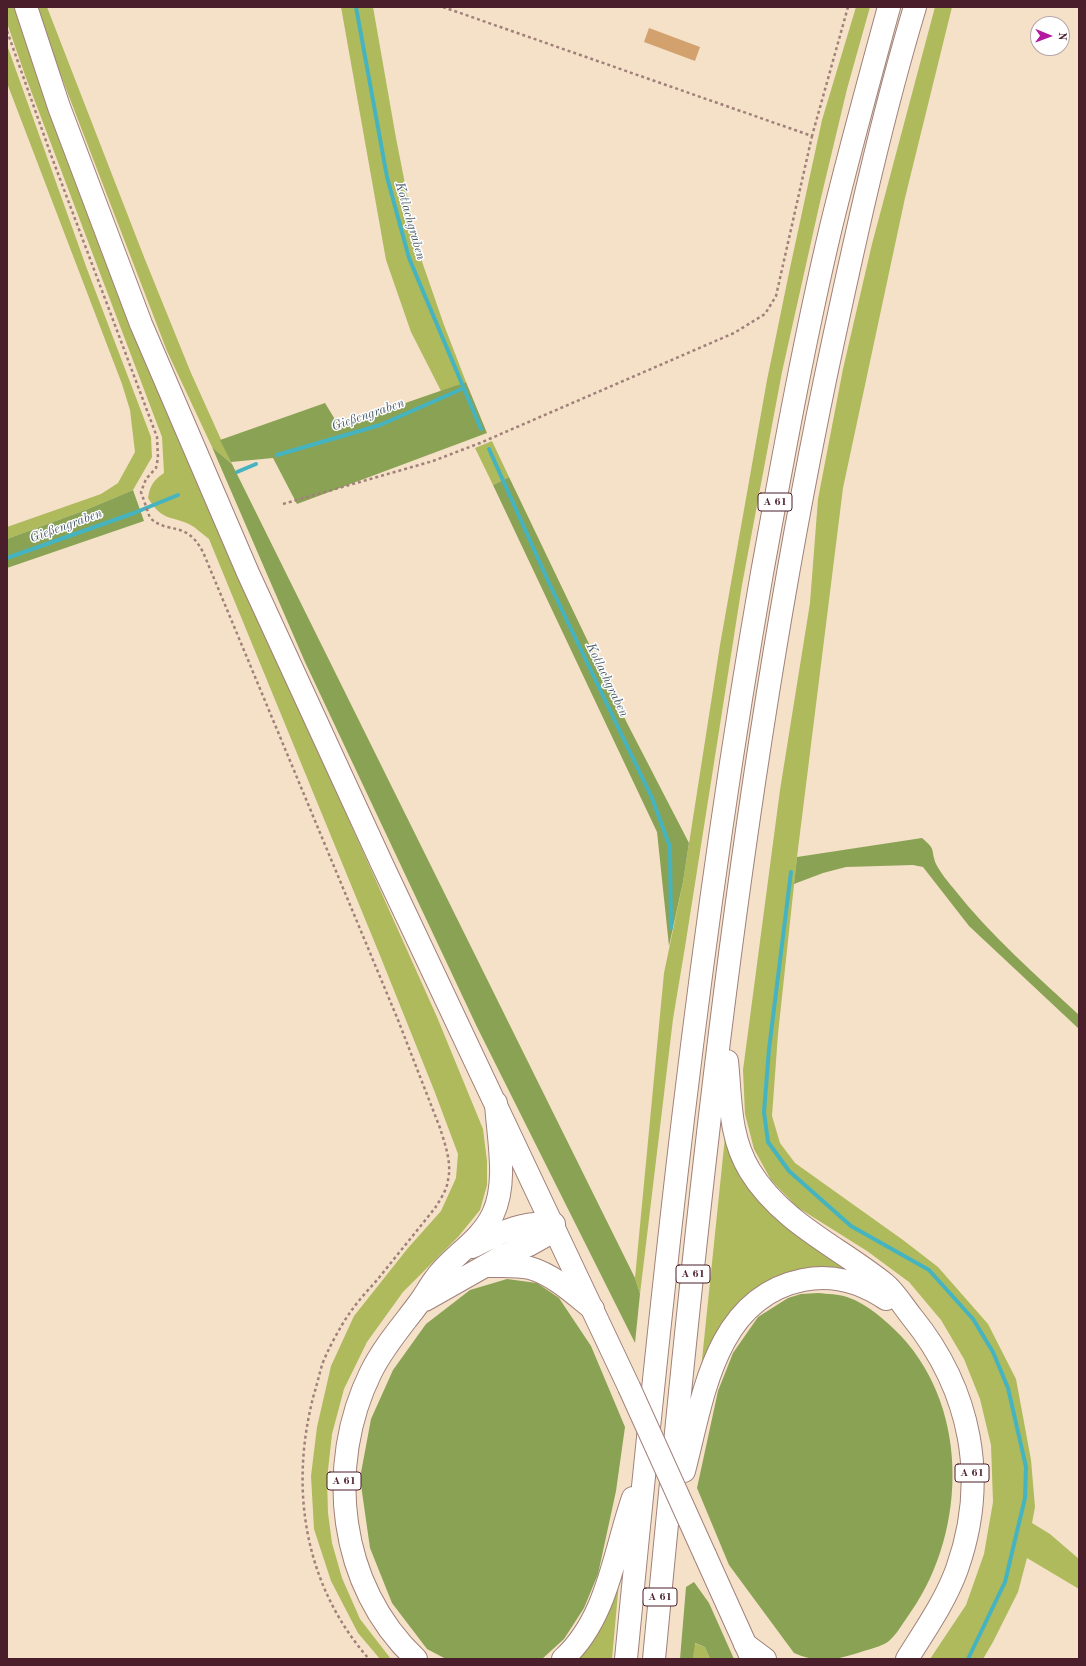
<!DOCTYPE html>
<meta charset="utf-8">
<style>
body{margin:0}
#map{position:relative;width:1086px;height:1666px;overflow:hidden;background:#f5e1c8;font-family:"Old Standard TT",serif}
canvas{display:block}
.frame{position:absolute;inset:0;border:8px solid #4a1f2b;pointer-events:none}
.north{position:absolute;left:1030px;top:16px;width:40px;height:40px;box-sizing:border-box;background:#fff;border:1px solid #b7a5aa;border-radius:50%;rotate:91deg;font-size:11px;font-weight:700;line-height:16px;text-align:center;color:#4a1f2b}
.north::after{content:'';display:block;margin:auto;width:14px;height:18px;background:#b5179e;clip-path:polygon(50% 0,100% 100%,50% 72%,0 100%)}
</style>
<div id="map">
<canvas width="1086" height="1666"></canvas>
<div class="frame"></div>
<div class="north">N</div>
</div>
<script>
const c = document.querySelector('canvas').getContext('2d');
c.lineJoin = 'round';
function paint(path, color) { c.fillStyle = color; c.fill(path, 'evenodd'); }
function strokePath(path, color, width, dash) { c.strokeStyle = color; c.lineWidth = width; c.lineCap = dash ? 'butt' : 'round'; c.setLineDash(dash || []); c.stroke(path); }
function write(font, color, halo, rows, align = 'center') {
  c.font = font + ' "Old Standard TT",serif'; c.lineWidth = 3; c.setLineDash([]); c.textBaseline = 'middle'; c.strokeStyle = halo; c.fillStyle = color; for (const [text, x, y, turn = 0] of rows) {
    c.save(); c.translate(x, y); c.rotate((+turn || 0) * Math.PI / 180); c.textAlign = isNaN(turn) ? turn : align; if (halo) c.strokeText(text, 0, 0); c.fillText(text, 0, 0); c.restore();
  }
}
paint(new Path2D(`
 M 7,7 L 15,7 L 33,59 L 164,407 L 437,1017 L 483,1129 L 487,1161 L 487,1185 L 480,1210 L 458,1237 L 403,1292 L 367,1342 L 344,1389 L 332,1434 L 327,1479 L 328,1513 L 332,1543 L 342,1578 L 360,1619 L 391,1659 L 380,1659 L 358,1633 L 331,1581 L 314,1529 L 311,1476 L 317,1427 L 331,1366 L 354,1316 L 408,1248 L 441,1211 L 456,1178 L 458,1154 L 434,1090 L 379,953 L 209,539 C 204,535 199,531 194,527 C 173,514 164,524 148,498 C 150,485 154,480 164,473 L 162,437 L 25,75 L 7,23 Z
 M 37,7 L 47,7 L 144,257 L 191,373 L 232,464 L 212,447 L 167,351 L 55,60 Z
 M 341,7 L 373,7 L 396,138 L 418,250 L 444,325 L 466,382 L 441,391 L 411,332 L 386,260 Z
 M 856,7 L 870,7 L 847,89 L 820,202 L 782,372 L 742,585 L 685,947 L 673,1019 L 640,1294 L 635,1278 L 664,973 L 683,882 L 720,645 L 767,380 L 790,268 L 822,120 Z
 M 935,7 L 952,7 L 905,198 L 843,488 L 797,857 L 778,1034 L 772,1116 L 780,1143 L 795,1163 L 903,1240 L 938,1267 L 988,1324 L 1016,1379 L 1031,1460 L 1035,1507 L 1032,1523 L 1050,1534 L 1079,1559 L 1079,1589 L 1027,1558 L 1018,1592 L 993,1642 L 983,1659 L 930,1659 L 966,1605 L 984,1554 L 993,1502 L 991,1445 L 980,1399 L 964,1359 L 941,1320 L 909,1282 L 867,1251 L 797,1207 L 771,1180 L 754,1149 L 745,1114 L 743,1070 L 780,790 L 810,603 L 818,499 L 843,369 L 872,244 Z
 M 7,45 L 87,269 L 151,437 L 152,457 L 133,490 L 88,509 L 7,539 L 7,527 L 101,494 L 118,483 L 135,452 L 130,410 L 122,384 L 7,83 Z
 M 492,441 L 509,477 L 493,485 L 475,448 Z
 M 725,1137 L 862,1276 L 789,1275 L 700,1379 Z
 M 619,1582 L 612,1659 L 572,1659 Z
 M 694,1643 L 705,1647 L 710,1659 L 693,1659 Z`), '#aeba5c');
paint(new Path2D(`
 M 466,382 L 487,433 L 297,504 L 273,458 L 231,462 L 220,440 L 325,403 L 339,426 Z
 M 212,447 L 232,464 L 635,1278 L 640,1294 L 635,1343 L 477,1027 L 305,662 Z
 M 509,477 L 627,723 L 689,843 L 683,882 L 669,946 L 657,832 L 493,485 Z
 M 133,490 L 144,521 L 7,568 L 7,539 L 88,509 Z
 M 922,838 C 937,851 930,848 936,864 C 940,872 948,882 954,889 C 990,935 1036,975 1079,1015 L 1079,1029 L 969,926 L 923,867 L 913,865 L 846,867 L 823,873 L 794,884 L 797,857 Z
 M 507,1279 L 537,1283 L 559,1298 L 591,1346 L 625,1427 L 616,1491 L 598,1574 L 584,1608 L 564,1639 L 542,1659 L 446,1659 L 427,1649 L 392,1603 L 370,1548 L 360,1478 L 371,1419 L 393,1370 L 426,1324 L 470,1290 Z
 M 818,1293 C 828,1294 838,1294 847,1297 C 868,1304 886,1321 901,1336 C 972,1412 966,1539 906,1619 C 901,1626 896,1635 889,1641 C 884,1646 866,1650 858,1653 C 836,1660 816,1663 794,1653 L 729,1565 L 697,1488 L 718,1391 L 733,1353 L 758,1317 L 788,1298 L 801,1294 Z
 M 694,1582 L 709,1603 L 734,1659 L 710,1659 L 705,1647 L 695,1643 L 693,1659 L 680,1659 L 686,1587 Z`), '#8aa254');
strokePath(new Path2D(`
 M 356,7 L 387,177 L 409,258 L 481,429
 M 489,449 L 549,583 L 652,798 L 670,847 L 671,928
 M 277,455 L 380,425 L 464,388
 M 237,472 L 256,464
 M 7,558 L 134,513 L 178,495
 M 791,872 L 769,1049 L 764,1112 L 768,1142 L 789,1171 L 851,1226 L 929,1270 L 973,1319 L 993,1352 L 1008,1388 L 1026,1467 L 1025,1498 L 1005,1582 L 968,1659`), '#46b4c0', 4);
paint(new Path2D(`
 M 649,28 L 700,47 L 695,61 L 644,42 Z`), '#d2a16e');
const major = new Path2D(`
 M 26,7 L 59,107 L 141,324 L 248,573 L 382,864 L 629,1387
 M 705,1555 L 752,1659`);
const highway = new Path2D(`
 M 727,1061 C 731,1100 729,1137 750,1171 C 782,1223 839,1247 885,1284 C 895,1292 903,1306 912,1317 C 971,1390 989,1479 957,1569 C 945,1602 925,1630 907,1659
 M 472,1247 C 500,1233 521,1221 554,1224
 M 487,1266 C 501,1266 517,1265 530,1268 C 554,1275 574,1294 593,1309
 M 425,1300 L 501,1257 L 529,1245 L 545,1236 L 554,1224
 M 684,1471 C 703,1399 714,1298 803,1280 C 832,1274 861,1282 886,1299
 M 745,1644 L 765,1659
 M 416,1659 C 338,1586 325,1465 371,1372 C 384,1346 402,1326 419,1303 C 425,1295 429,1287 435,1279 C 451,1256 480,1242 493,1214 C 508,1182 498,1138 496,1103
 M 563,1659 C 608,1618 614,1552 633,1498
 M 626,1659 C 661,1296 699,933 762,573 C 783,458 804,341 831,227 C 849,153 869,80 889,7
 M 654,1659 C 696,1218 740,776 833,342 C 857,230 882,117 915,7`);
strokePath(major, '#a0807a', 24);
strokePath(highway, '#a0807a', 24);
strokePath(new Path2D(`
 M 443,7 L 812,136 L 848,7
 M 7,31 L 51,155 L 157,437 L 158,458 L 156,468 L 146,479 L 141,492 L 150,518 C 171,536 185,519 203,552 L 398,1020 L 440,1128 C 445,1144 452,1163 448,1180 C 447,1190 440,1200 435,1208 C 416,1232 397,1255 378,1279 C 368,1290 357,1302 349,1314 C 341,1325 326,1353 322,1365 C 319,1375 317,1385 314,1394 C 289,1488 304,1585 369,1659
 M 283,504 L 433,461 L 480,443 L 734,333 L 765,314 L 776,296 L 812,136`), '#a0807a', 2.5, [3, 3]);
strokePath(major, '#fff', 22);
strokePath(highway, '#fff', 22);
const majorBridge = new Path2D(`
 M 629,1387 L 705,1555`);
strokePath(majorBridge, '#a0807a', 24, []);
strokePath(majorBridge, '#fff', 22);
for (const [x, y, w] of [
 [775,502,34],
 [693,1274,34],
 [972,1473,34],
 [344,1481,34],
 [660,1597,34]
]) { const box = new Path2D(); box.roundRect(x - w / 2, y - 9, w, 18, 3); c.fillStyle = '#fff'; c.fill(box); strokePath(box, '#4a1f2b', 1); }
write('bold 11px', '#4a1f2b', null, [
 ["A 61",775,502],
 ["A 61",693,1274],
 ["A 61",972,1473],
 ["A 61",344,1481],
 ["A 61",660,1597]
]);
write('italic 13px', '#485b67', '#fff', [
 ["Kotlachgraben",410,221,74],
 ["Gießengraben",368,415,-19],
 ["Gießengraben",66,526,-20],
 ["Kotlachgraben",607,680,64]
]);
</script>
